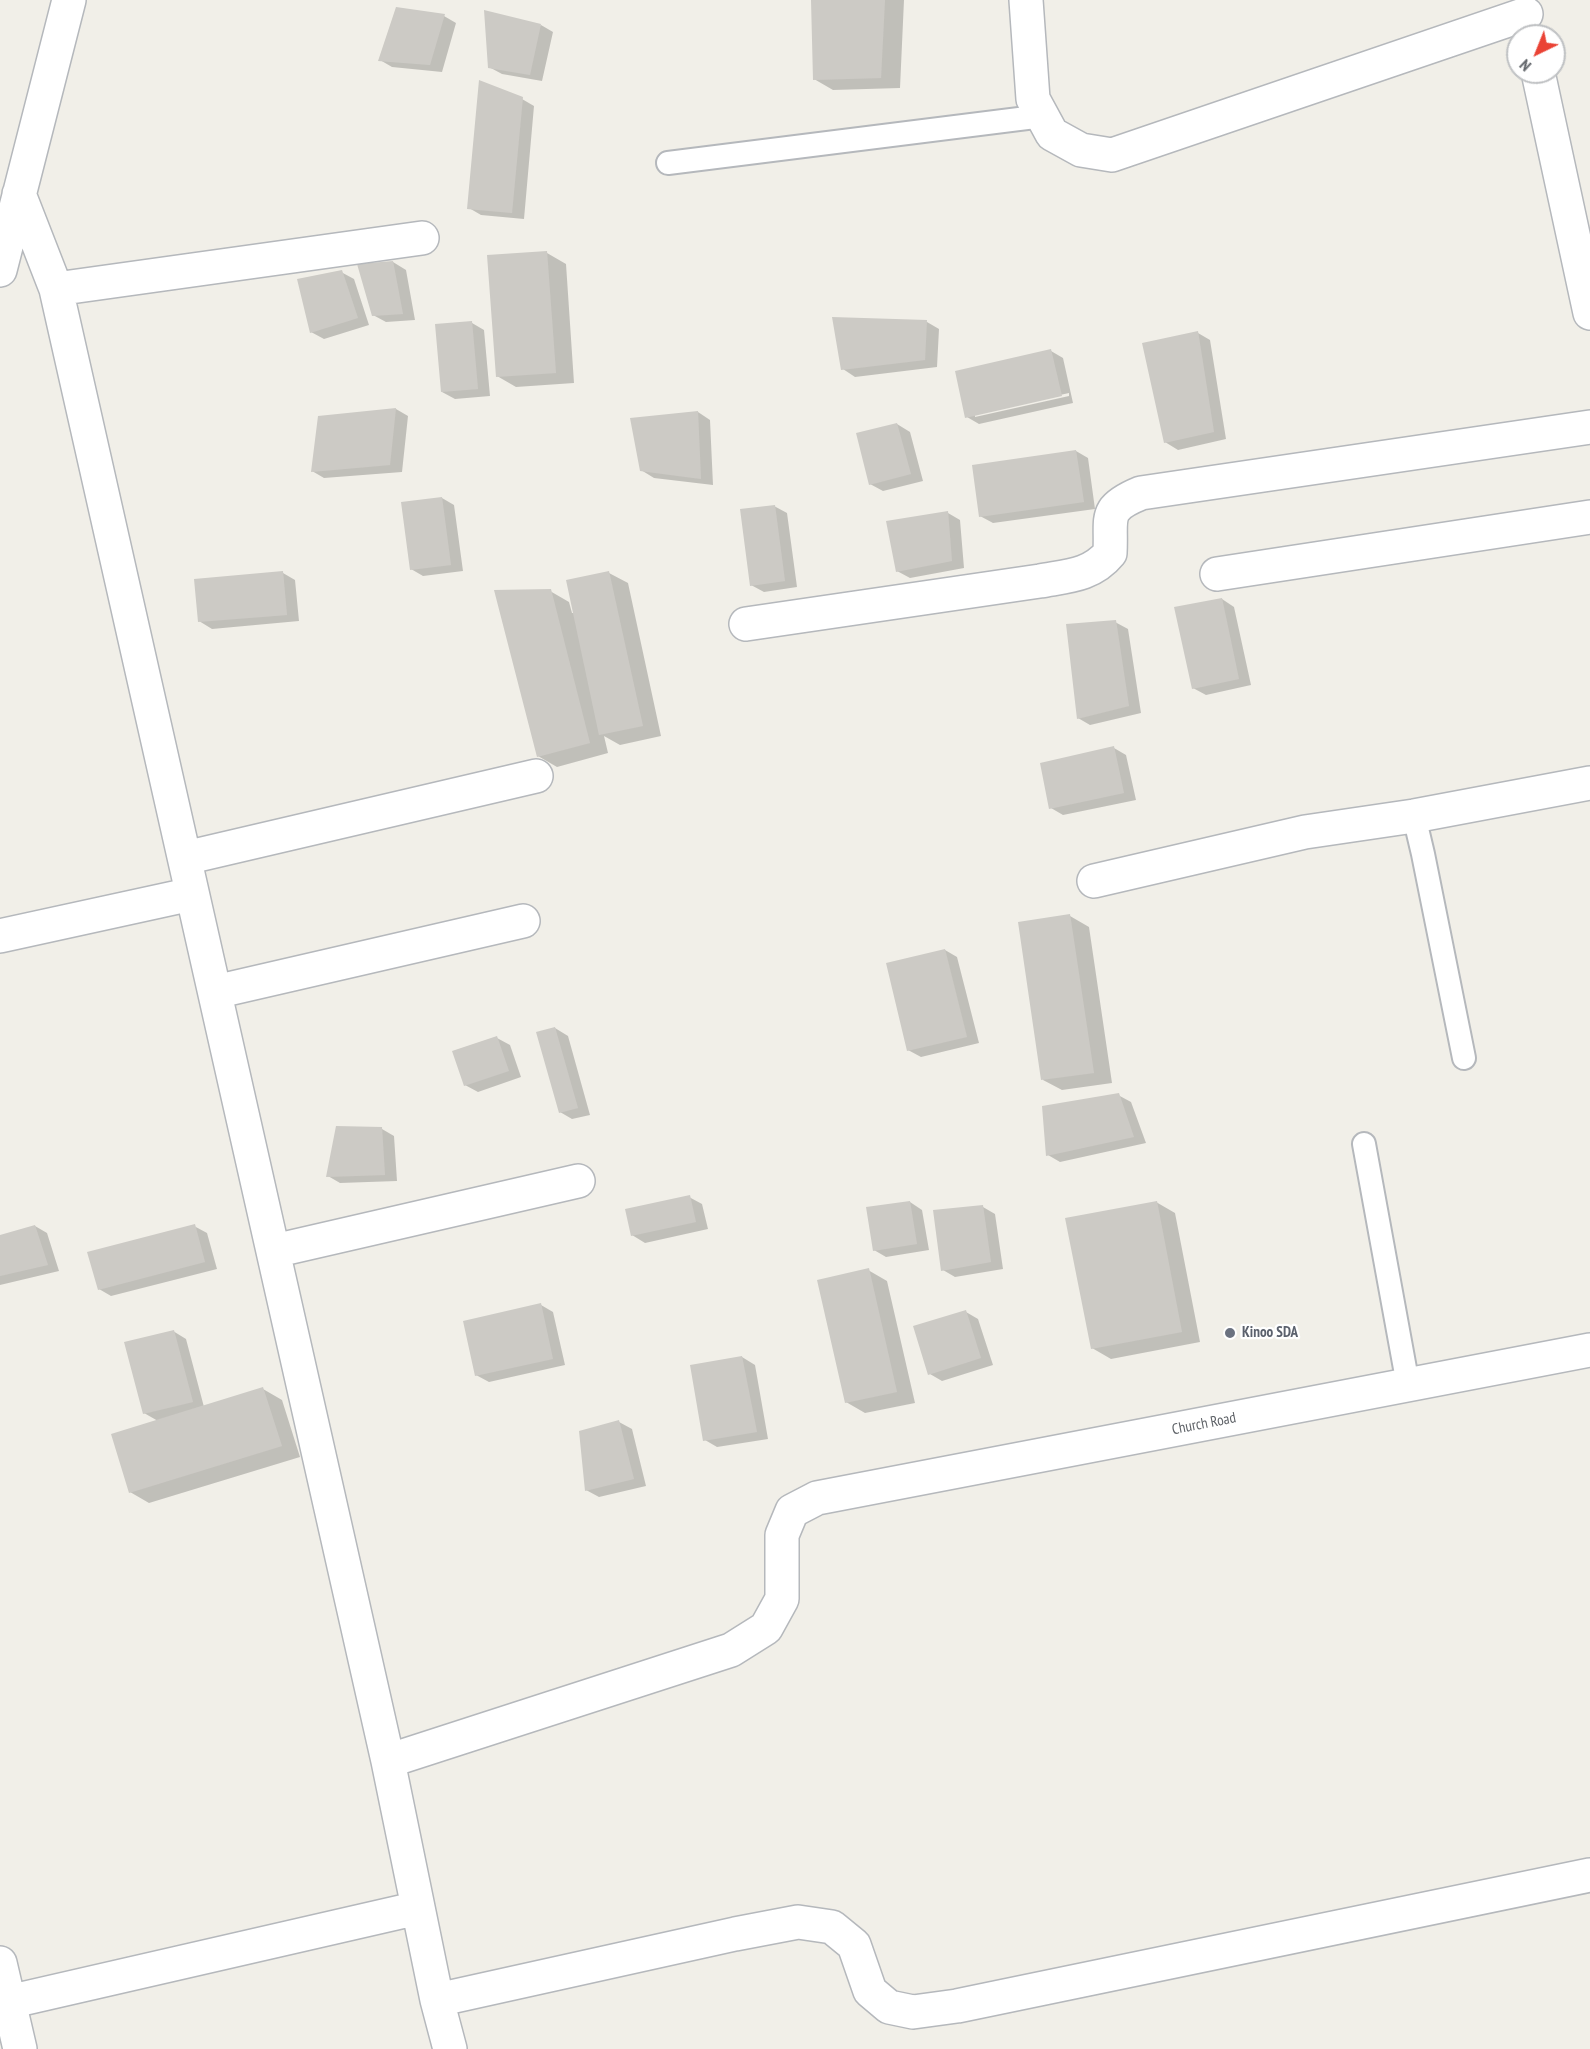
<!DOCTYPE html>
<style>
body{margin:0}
#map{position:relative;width:1590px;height:2049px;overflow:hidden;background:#f1efe8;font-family:"PT Sans Narrow",sans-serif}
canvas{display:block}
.north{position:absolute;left:1506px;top:24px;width:60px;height:60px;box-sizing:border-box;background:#fff;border:2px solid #bfc1c3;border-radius:50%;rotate:223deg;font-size:16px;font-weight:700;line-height:24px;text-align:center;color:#5f6368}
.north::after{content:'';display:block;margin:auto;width:21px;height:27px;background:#ea4335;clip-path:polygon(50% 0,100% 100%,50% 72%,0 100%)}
</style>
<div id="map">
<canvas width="1590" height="2049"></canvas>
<div class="north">N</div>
</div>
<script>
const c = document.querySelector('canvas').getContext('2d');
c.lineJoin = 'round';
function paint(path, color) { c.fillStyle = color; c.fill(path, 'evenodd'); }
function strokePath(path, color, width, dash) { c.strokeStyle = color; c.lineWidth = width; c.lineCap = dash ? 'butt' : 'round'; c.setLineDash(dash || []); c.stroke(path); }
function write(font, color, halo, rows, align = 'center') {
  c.font = font + ' "PT Sans Narrow",sans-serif'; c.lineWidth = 4.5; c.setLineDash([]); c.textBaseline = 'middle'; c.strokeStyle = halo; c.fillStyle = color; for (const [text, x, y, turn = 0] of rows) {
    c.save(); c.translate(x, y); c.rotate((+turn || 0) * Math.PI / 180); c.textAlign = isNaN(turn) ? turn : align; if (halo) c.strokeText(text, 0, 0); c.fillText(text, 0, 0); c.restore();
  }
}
paint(new Path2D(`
 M 812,0 L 904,0 L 900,88 L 833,90 L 814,79 Z
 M 444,16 L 456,23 L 442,72 L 392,67 L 380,60 Z
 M 541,25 L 553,32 L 542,81 L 502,74 L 489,67 Z
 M 522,99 L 534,106 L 524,219 L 481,215 L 469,208 Z
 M 547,253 L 566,264 L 574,383 L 516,387 L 497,376 Z
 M 393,262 L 406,270 L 415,320 L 386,322 L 373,315 Z
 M 341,272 L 354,279 L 369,325 L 324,339 L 311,332 Z
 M 834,319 L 927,322 L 939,329 L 937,367 L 855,377 L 843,369 Z
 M 472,323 L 484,330 L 490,396 L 455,399 L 442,392 Z
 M 1198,333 L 1210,340 L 1226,439 L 1178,450 L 1165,442 Z
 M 1051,351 L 1063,358 L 1073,403 L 979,424 L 967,417 ZM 1069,393 L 1069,396 L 975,417 L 975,414 Z
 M 396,409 L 408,416 L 402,472 L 324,478 L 312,471 L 320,418 Z
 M 698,412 L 710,420 L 713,485 L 654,478 L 641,470 Z
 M 897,424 L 910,432 L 923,481 L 883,491 L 870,484 Z
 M 1076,451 L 1088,458 L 1095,509 L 993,523 L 980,516 Z
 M 442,498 L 454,505 L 463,571 L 423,576 L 411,569 Z
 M 774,506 L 787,513 L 797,587 L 764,592 L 751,585 Z
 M 948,513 L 960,520 L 964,568 L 910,578 L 897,571 Z
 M 283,573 L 295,580 L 299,621 L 212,629 L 199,621 Z
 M 609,573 L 628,583 L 661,736 L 620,745 L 604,736 L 608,753 L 557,767 L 538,756 L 550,591 L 569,602 L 572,613 L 575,613 Z
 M 1222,599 L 1234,607 L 1251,685 L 1206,695 L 1193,688 Z
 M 1115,622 L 1128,629 L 1141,713 L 1090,725 L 1078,718 Z
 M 1114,748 L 1126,755 L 1136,800 L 1063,815 L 1051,808 Z
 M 1070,916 L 1089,927 L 1112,1083 L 1062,1090 L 1043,1080 Z
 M 945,950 L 957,957 L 979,1043 L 921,1057 L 908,1050 Z
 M 555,1028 L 568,1036 L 590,1115 L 572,1119 L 560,1112 Z
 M 497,1038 L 510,1045 L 521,1077 L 478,1092 L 465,1085 Z
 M 1118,1095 L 1131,1102 L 1146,1143 L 1060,1162 L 1048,1155 Z
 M 382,1129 L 394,1136 L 397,1181 L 340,1183 L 328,1176 Z
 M 689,1197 L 702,1204 L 708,1229 L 645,1243 L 632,1235 Z
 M 910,1202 L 922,1210 L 929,1250 L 886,1257 L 874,1250 Z
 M 1156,1202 L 1175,1213 L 1200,1342 L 1111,1359 L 1092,1348 Z
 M 983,1207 L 995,1214 L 1003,1269 L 955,1277 L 943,1270 Z
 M 35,1226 L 47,1233 L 59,1271 L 0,1285 L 0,1237 Z
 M 194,1226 L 207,1233 L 217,1269 L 111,1296 L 99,1289 Z
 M 868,1270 L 887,1281 L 915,1403 L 865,1413 L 846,1402 Z
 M 541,1305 L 553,1312 L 565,1365 L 489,1382 L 476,1375 Z
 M 966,1312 L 978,1319 L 993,1365 L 942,1381 L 930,1374 Z
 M 173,1331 L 186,1339 L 204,1407 L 263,1389 L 282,1400 L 300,1457 L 149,1503 L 130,1492 L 158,1421 L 144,1413 Z
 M 742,1357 L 755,1365 L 768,1439 L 717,1447 L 705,1440 Z
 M 619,1422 L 632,1429 L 646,1486 L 599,1497 L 586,1490 Z`), '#0003');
paint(new Path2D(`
 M 811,0 L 885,0 L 881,78 L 813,80 Z
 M 396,7 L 445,14 L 430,65 L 378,61 Z
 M 484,10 L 541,24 L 530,75 L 488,68 Z
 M 479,80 L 523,97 L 512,213 L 467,209 Z
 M 547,251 L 556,373 L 496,377 L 487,255 Z
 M 393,261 L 403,314 L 372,316 L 357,264 Z
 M 342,270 L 358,318 L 310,333 L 297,279 Z
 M 832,317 L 927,320 L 925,360 L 841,370 Z
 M 472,321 L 478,389 L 441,392 L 435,324 Z
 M 1198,331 L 1214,432 L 1164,443 L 1142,343 Z
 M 1051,349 L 1062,396 L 965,418 L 955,371 Z
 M 396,408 L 390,465 L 311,472 L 318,416 Z
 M 698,411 L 701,479 L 640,471 L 630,418 Z
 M 897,423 L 911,474 L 869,485 L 856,433 Z
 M 1076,450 L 1084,502 L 979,517 L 972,465 Z
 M 442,497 L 451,565 L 410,570 L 401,502 Z
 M 775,505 L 785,581 L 750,586 L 740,509 Z
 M 948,511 L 952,561 L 896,572 L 886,521 Z
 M 283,571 L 287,615 L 198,622 L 194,579 Z
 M 609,571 L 643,726 L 599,735 L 566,580 Z
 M 551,589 L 590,743 L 537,757 L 494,590 Z
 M 1222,598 L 1239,679 L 1192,689 L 1174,607 Z
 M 1116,620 L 1129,706 L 1077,719 L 1066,624 Z
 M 1114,746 L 1124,793 L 1049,809 L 1040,763 Z
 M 1070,914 L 1094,1073 L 1041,1080 L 1018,922 Z
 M 945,949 L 967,1037 L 907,1051 L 886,963 Z
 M 555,1027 L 578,1108 L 559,1113 L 536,1032 Z
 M 497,1036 L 509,1071 L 464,1086 L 452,1051 Z
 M 1119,1093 L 1134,1137 L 1046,1156 L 1042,1106 Z
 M 336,1126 L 382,1127 L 385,1175 L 326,1177 Z
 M 690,1195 L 696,1222 L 631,1236 L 625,1209 Z
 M 910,1201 L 917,1244 L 873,1251 L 866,1207 Z
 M 1157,1201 L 1182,1332 L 1091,1349 L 1065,1218 Z
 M 983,1205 L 991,1262 L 941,1271 L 933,1210 Z
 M 195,1224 L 205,1262 L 98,1290 L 87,1252 Z
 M 35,1225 L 48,1265 L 0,1276 L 0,1235 Z
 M 869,1268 L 897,1392 L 845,1403 L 817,1280 Z
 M 541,1303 L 553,1359 L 475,1376 L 463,1321 Z
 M 966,1310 L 981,1358 L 928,1375 L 913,1326 Z
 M 174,1330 L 193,1402 L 143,1414 L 124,1342 Z
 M 742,1356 L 757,1432 L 703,1441 L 690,1365 Z
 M 263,1387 L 282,1446 L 129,1493 L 111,1434 Z
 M 619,1420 L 634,1479 L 585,1491 L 579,1431 Z`), '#cccac5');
const lane = new Path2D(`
 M 668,163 L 1043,116
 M 1414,816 L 1423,854 L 1464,1058
 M 1364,1144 L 1408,1385`);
const street = new Path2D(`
 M 1026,0 L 1033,99 L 1052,134 L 1081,150 L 1112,155 L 1526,14
 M 1538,72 L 1590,313
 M 19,194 L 56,289 L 388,1761 L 437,2000 L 450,2049
 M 0,270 L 69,0
 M 56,289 L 422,238
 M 1217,574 L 1590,517
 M 746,624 L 1040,581 C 1067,576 1091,576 1110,553 C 1112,517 1102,509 1141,493 L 1590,427
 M 185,858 L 536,776
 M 1094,881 L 1305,832 L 1414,816 L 1590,783
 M 0,936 L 192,894
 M 215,992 L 523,921
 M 274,1251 L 578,1181
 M 388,1761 L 731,1650 L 766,1628 L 782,1599 L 782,1535 L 792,1511 L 817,1498 L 1590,1350
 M 0,1963 L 20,2049
 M 437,2000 L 735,1934 L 798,1922 L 832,1927 L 854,1945 L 870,1991 L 889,2007 L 913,2012 L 957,2006 L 1590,1875
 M 0,2004 L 418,1908`);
strokePath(lane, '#b5b8bc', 26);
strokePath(street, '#b5b8bc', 36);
strokePath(lane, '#fff', 22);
strokePath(street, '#fff', 33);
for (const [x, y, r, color] of [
 [1230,1333,6,"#6b7280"]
]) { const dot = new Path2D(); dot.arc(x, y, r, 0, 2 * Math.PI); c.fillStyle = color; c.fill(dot); strokePath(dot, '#fff', 2); }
write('bold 15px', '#5b616d', '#fff', [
 ["Kinoo SDA",1242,1333]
], 'left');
write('15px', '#5f6368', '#fff', [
 ["Church Road",1204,1424,-11]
]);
</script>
